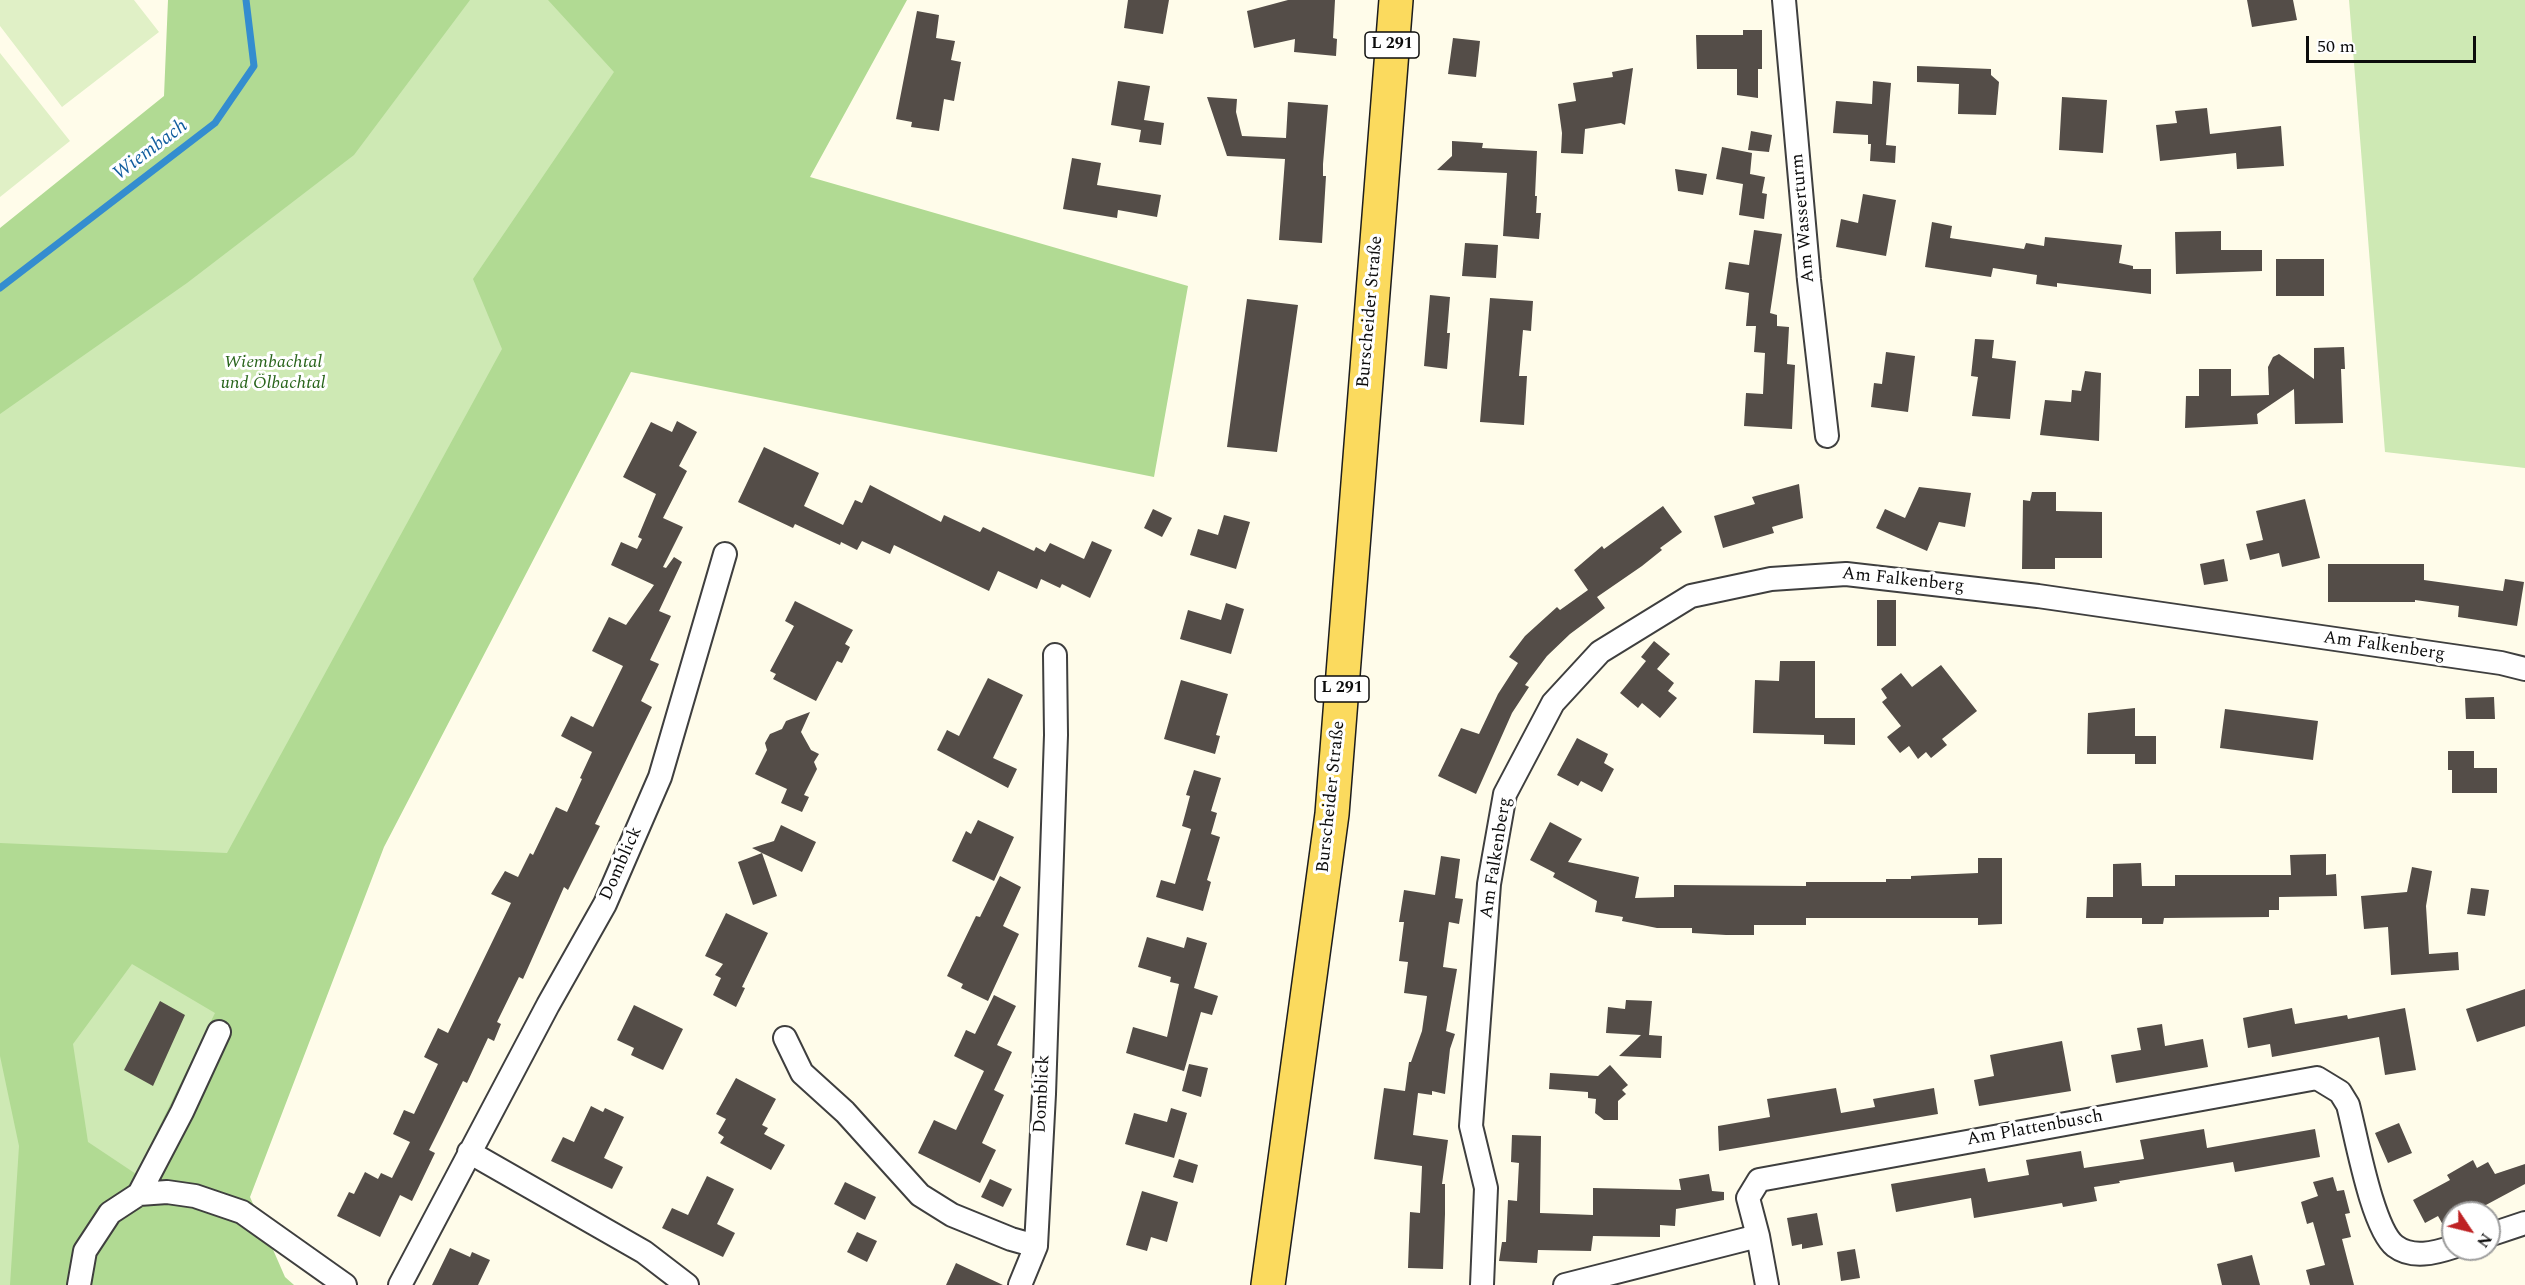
<!DOCTYPE html>
<meta charset="utf-8">
<style>
body{margin:0}
#map{position:relative;width:2525px;height:1285px;overflow:hidden;background:#fffcea;font-family:Spectral,serif}
canvas{display:block}
.north{position:absolute;left:2441px;top:1201px;width:60px;height:60px;box-sizing:border-box;background:#fff;border:2px solid #9e9e9e;border-radius:50%;rotate:125deg;font-size:16px;font-weight:700;line-height:24px;text-align:center;color:#0c0c0c}
.north::after{content:'';display:block;margin:auto;width:21px;height:27px;background:#be2224;clip-path:polygon(50% 0,100% 100%,50% 72%,0 100%)}
.scale{position:absolute;left:2306px;top:36px;width:170px;height:27px;box-sizing:border-box;border:3px solid #0c0c0c;border-top:0;padding-left:8px;font-size:18px;line-height:21px;white-space:nowrap;color:#0c0c0c;-webkit-text-stroke:4px #fff;paint-order:stroke}
</style>
<div id="map">
<canvas width="2525" height="1285"></canvas>
<div class="north">N</div>
<div class="scale">50 m</div>
</div>
<script>
const c = document.querySelector('canvas').getContext('2d');
c.lineJoin = 'round';
function paint(path, color) { c.fillStyle = color; c.fill(path, 'evenodd'); }
function strokePath(path, color, width, dash) { c.strokeStyle = color; c.lineWidth = width; c.lineCap = dash ? 'butt' : 'round'; c.setLineDash(dash || []); c.stroke(path); }
function write(font, color, halo, rows, align = 'center') {
  c.font = font + ' Spectral,serif'; c.lineWidth = 6; c.setLineDash([]); c.textBaseline = 'middle'; c.strokeStyle = halo; c.fillStyle = color; for (const [text, x, y, turn = 0] of rows) {
    c.save(); c.translate(x, y); c.rotate((+turn || 0) * Math.PI / 180); c.textAlign = isNaN(turn) ? turn : align; if (halo) c.strokeText(text, 0, 0); c.fillText(text, 0, 0); c.restore();
  }
}
paint(new Path2D(`
 M 180,0 L 606,0 L 644,28 L 513,503 L 210,1285 L 0,1285 L 0,241 L 164,112 Z
 M 2349,0 L 2525,0 L 2525,468 L 2385,452 Z`), '#cee9b4');
paint(new Path2D(`
 M 168,0 L 470,0 L 354,155 L 187,283 L 0,414 L 0,228 L 164,96 Z
 M 548,0 L 907,0 L 810,177 L 1188,286 L 1154,477 L 631,372 L 384,847 L 250,1197 L 285,1277 L 294,1285 L 10,1285 L 19,1146 L 0,1056 L 0,843 L 227,853 L 502,349 L 473,279 L 614,72 ZM 132,964 L 215,1013 L 136,1174 L 88,1142 L 73,1044 Z`), '#b1da93');
paint(new Path2D(`
 M 0,0 L 134,0 L 159,32 L 62,107 L 0,26 Z
 M 0,53 L 70,141 L 0,197 Z`), '#e0f0c6');
strokePath(new Path2D(`
 M 0,288 L 215,123 L 254,66 L 246,0`), '#348dcf', 7);
paint(new Path2D(`
 M 1128,0 L 1169,0 L 1163,34 L 1124,28 Z
 M 1288,0 L 1335,0 L 1333,38 L 1337,39 L 1336,56 L 1294,52 L 1295,39 L 1254,48 L 1247,11 Z
 M 2247,0 L 2293,0 L 2297,20 L 2252,27 Z
 M 917,11 L 939,15 L 936,38 L 955,41 L 951,60 L 961,62 L 954,101 L 944,99 L 939,131 L 911,127 L 912,122 L 896,119 Z
 M 1743,30 L 1762,30 L 1762,69 L 1758,69 L 1758,98 L 1737,95 L 1737,69 L 1697,69 L 1696,35 L 1743,35 Z
 M 1453,38 L 1480,41 L 1476,77 L 1448,74 Z
 M 1917,66 L 1991,69 L 1991,75 L 1999,82 L 1996,115 L 1958,114 L 1959,84 L 1917,82 Z
 M 1633,68 L 1625,125 L 1621,123 L 1585,129 L 1583,154 L 1561,153 L 1562,133 L 1558,104 L 1576,101 L 1573,83 L 1613,77 L 1612,72 Z
 M 1118,81 L 1150,86 L 1144,120 L 1164,123 L 1161,145 L 1139,142 L 1141,130 L 1111,125 Z
 M 1873,81 L 1891,83 L 1886,145 L 1896,146 L 1895,163 L 1870,161 L 1871,144 L 1868,144 L 1868,135 L 1833,133 L 1836,101 L 1872,104 Z
 M 1207,97 L 1237,99 L 1236,112 L 1242,136 L 1286,138 L 1288,102 L 1328,105 L 1323,164 L 1323,176 L 1326,176 L 1322,243 L 1279,240 L 1285,159 L 1227,156 Z
 M 2062,97 L 2107,100 L 2103,153 L 2059,150 Z
 M 2207,108 L 2210,134 L 2281,126 L 2284,166 L 2237,169 L 2236,153 L 2160,161 L 2156,125 L 2177,123 L 2175,111 Z
 M 1751,131 L 1772,135 L 1769,152 L 1748,150 Z
 M 1452,141 L 1483,143 L 1482,148 L 1537,151 L 1535,196 L 1537,196 L 1536,213 L 1541,213 L 1539,239 L 1503,236 L 1507,173 L 1437,170 L 1452,156 Z
 M 1722,147 L 1752,153 L 1750,174 L 1765,177 L 1762,193 L 1767,194 L 1764,219 L 1739,215 L 1743,184 L 1716,179 Z
 M 1072,158 L 1101,163 L 1097,185 L 1161,195 L 1157,217 L 1118,210 L 1117,218 L 1063,209 Z
 M 1675,169 L 1707,174 L 1703,195 L 1678,191 Z
 M 1863,194 L 1896,200 L 1886,256 L 1836,247 L 1841,219 L 1858,223 Z
 M 1932,222 L 1952,226 L 1950,238 L 2024,249 L 2026,243 L 2044,246 L 2045,237 L 2122,245 L 2119,263 L 2133,266 L 2133,269 L 2151,269 L 2151,294 L 2057,283 L 2057,287 L 2036,284 L 2037,275 L 1993,268 L 1991,277 L 1925,267 Z
 M 1754,230 L 1782,234 L 1770,313 L 1777,315 L 1777,326 L 1789,327 L 1787,364 L 1795,365 L 1792,429 L 1744,426 L 1746,393 L 1763,394 L 1765,353 L 1754,352 L 1756,326 L 1746,326 L 1749,293 L 1725,289 L 1729,262 L 1749,265 Z
 M 2221,231 L 2221,250 L 2262,250 L 2262,271 L 2176,274 L 2175,232 Z
 M 1465,243 L 1498,245 L 1496,278 L 1462,276 Z
 M 2276,259 L 2324,259 L 2324,296 L 2276,296 Z
 M 1430,295 L 1450,297 L 1447,333 L 1450,333 L 1447,369 L 1424,366 Z
 M 1490,298 L 1533,301 L 1531,331 L 1523,330 L 1519,376 L 1527,376 L 1524,425 L 1480,422 Z
 M 1247,299 L 1298,305 L 1277,452 L 1227,447 Z
 M 1975,339 L 1994,340 L 1992,358 L 2016,361 L 2010,419 L 1972,416 L 1978,377 L 1971,376 Z
 M 2344,347 L 2345,369 L 2341,369 L 2343,423 L 2295,424 L 2294,389 L 2257,414 L 2258,424 L 2185,428 L 2186,396 L 2199,396 L 2199,369 L 2231,369 L 2231,396 L 2269,395 L 2268,367 L 2273,357 L 2279,354 L 2314,379 L 2314,348 Z
 M 1886,352 L 1915,356 L 1908,412 L 1871,407 L 1874,383 L 1882,384 Z
 M 2085,371 L 2101,373 L 2099,441 L 2040,435 L 2045,400 L 2071,402 L 2072,390 L 2081,391 Z
 M 677,421 L 697,432 L 679,466 L 687,471 L 663,518 L 683,527 L 663,567 L 666,568 L 674,557 L 682,562 L 659,611 L 671,616 L 650,660 L 659,664 L 641,701 L 652,707 L 595,824 L 600,826 L 568,890 L 564,887 L 523,979 L 519,977 L 497,1022 L 501,1024 L 494,1041 L 488,1038 L 467,1083 L 463,1081 L 443,1122 L 429,1150 L 435,1153 L 412,1201 L 400,1195 L 380,1237 L 337,1216 L 349,1192 L 354,1194 L 365,1172 L 378,1179 L 381,1173 L 392,1178 L 410,1142 L 393,1134 L 404,1110 L 414,1114 L 438,1064 L 424,1057 L 438,1028 L 448,1033 L 511,903 L 491,894 L 505,871 L 518,877 L 530,853 L 533,855 L 556,807 L 567,812 L 582,779 L 580,778 L 592,752 L 561,736 L 571,716 L 593,727 L 623,666 L 592,651 L 609,617 L 626,625 L 654,585 L 611,565 L 621,542 L 637,549 L 642,539 L 638,537 L 656,494 L 623,477 L 651,422 L 672,432 Z
 M 764,447 L 819,473 L 804,506 L 843,525 L 855,500 L 862,503 L 870,485 L 941,522 L 944,515 L 980,532 L 983,527 L 1034,551 L 1036,547 L 1045,552 L 1050,543 L 1084,559 L 1092,541 L 1112,550 L 1090,598 L 1062,584 L 1060,588 L 1041,579 L 1037,589 L 998,571 L 989,591 L 894,545 L 890,554 L 862,541 L 857,550 L 841,542 L 840,545 L 795,524 L 793,528 L 738,502 Z
 M 1799,484 L 1803,518 L 1772,527 L 1774,533 L 1723,548 L 1714,516 L 1755,504 L 1752,497 Z
 M 1919,487 L 1971,493 L 1965,527 L 1939,522 L 1927,551 L 1876,528 L 1885,509 L 1905,518 Z
 M 2032,492 L 2056,492 L 2056,511 L 2102,512 L 2102,558 L 2055,558 L 2055,569 L 2022,569 L 2023,500 L 2030,501 Z
 M 2305,499 L 2320,558 L 2282,567 L 2279,553 L 2250,560 L 2246,544 L 2263,540 L 2256,511 Z
 M 1663,506 L 1682,532 L 1660,548 L 1662,550 L 1642,566 L 1597,597 L 1605,608 L 1570,634 L 1547,656 L 1525,685 L 1529,687 L 1512,713 L 1476,794 L 1438,776 L 1461,728 L 1479,734 L 1498,694 L 1518,663 L 1509,657 L 1525,636 L 1557,607 L 1560,610 L 1588,590 L 1574,570 L 1602,546 L 1604,549 Z
 M 1153,509 L 1172,518 L 1162,537 L 1144,528 Z
 M 1224,515 L 1250,522 L 1236,569 L 1190,555 L 1198,529 L 1218,535 Z
 M 2224,559 L 2228,581 L 2204,585 L 2200,564 Z
 M 2328,564 L 2424,564 L 2424,580 L 2503,591 L 2505,579 L 2524,582 L 2517,626 L 2458,617 L 2459,606 L 2415,600 L 2415,602 L 2328,602 Z
 M 1877,600 L 1896,600 L 1896,646 L 1877,646 Z
 M 795,601 L 853,630 L 845,644 L 850,647 L 842,663 L 837,661 L 816,701 L 773,679 L 776,674 L 770,671 L 794,626 L 785,621 Z
 M 1226,603 L 1244,609 L 1231,654 L 1180,639 L 1188,610 L 1221,620 Z
 M 1654,641 L 1670,654 L 1657,669 L 1674,683 L 1668,691 L 1677,698 L 1660,718 L 1642,703 L 1638,708 L 1620,693 L 1646,661 L 1641,657 Z
 M 1780,661 L 1815,661 L 1815,718 L 1855,718 L 1855,745 L 1824,744 L 1824,735 L 1753,733 L 1755,680 L 1779,681 Z
 M 1941,665 L 1977,711 L 1942,739 L 1947,745 L 1931,758 L 1926,752 L 1918,759 L 1909,746 L 1900,753 L 1887,737 L 1901,726 L 1882,702 L 1887,698 L 1881,689 L 1901,673 L 1912,687 Z
 M 988,678 L 1023,695 L 993,758 L 1017,769 L 1008,788 L 937,750 L 947,730 L 959,736 Z
 M 1181,680 L 1228,694 L 1216,735 L 1220,736 L 1215,754 L 1164,739 Z
 M 2494,697 L 2495,719 L 2466,719 L 2465,698 Z
 M 2135,708 L 2135,736 L 2156,736 L 2156,764 L 2135,764 L 2135,754 L 2087,754 L 2088,713 Z
 M 2225,709 L 2318,721 L 2313,760 L 2220,748 Z
 M 810,712 L 801,732 L 811,750 L 819,754 L 814,762 L 817,769 L 804,795 L 809,797 L 802,812 L 781,803 L 787,789 L 755,774 L 767,750 L 765,743 L 770,734 L 782,729 L 786,721 Z
 M 1577,738 L 1608,754 L 1604,763 L 1614,769 L 1602,792 L 1581,781 L 1578,786 L 1557,775 Z
 M 2448,751 L 2474,751 L 2474,768 L 2497,768 L 2497,793 L 2452,793 L 2452,770 L 2448,770 Z
 M 1194,770 L 1221,778 L 1211,811 L 1217,813 L 1211,834 L 1220,837 L 1207,880 L 1211,882 L 1203,911 L 1156,897 L 1161,880 L 1175,884 L 1191,829 L 1182,826 L 1190,796 L 1186,795 Z
 M 978,820 L 1014,837 L 994,881 L 952,861 L 966,831 L 971,834 Z
 M 1550,822 L 1582,839 L 1568,862 L 1639,877 L 1635,898 L 1674,897 L 1674,885 L 1806,886 L 1806,882 L 1886,882 L 1886,879 L 1911,879 L 1911,876 L 1978,873 L 1978,858 L 2002,858 L 2002,924 L 1978,925 L 1978,918 L 1806,918 L 1806,925 L 1754,925 L 1754,935 L 1726,935 L 1692,933 L 1692,928 L 1657,928 L 1622,921 L 1623,917 L 1595,912 L 1597,901 L 1553,877 L 1555,873 L 1530,860 Z
 M 781,825 L 816,842 L 802,872 L 762,853 L 777,896 L 753,905 L 738,862 L 762,853 L 752,848 L 774,841 Z
 M 2326,854 L 2326,875 L 2336,874 L 2337,896 L 2279,897 L 2279,910 L 2269,910 L 2269,917 L 2164,918 L 2163,924 L 2142,924 L 2142,918 L 2086,918 L 2087,897 L 2113,897 L 2113,864 L 2141,863 L 2142,886 L 2175,886 L 2175,875 L 2291,875 L 2290,855 Z
 M 1441,856 L 1460,859 L 1455,898 L 1463,899 L 1459,924 L 1449,922 L 1443,967 L 1457,969 L 1446,1031 L 1455,1034 L 1450,1049 L 1445,1094 L 1432,1091 L 1432,1095 L 1418,1093 L 1413,1135 L 1448,1140 L 1442,1184 L 1445,1184 L 1445,1214 L 1443,1269 L 1408,1268 L 1410,1212 L 1420,1213 L 1422,1166 L 1374,1159 L 1384,1088 L 1405,1091 L 1409,1062 L 1411,1062 L 1422,1031 L 1427,996 L 1404,993 L 1408,962 L 1399,961 L 1404,922 L 1399,922 L 1404,890 L 1435,895 Z
 M 2412,867 L 2432,871 L 2426,906 L 2429,954 L 2458,952 L 2459,970 L 2391,975 L 2388,927 L 2364,929 L 2361,896 L 2407,892 Z
 M 1000,876 L 1021,887 L 1003,926 L 1019,934 L 988,1001 L 961,988 L 963,984 L 947,976 L 976,916 L 980,917 Z
 M 2471,888 L 2489,890 L 2485,916 L 2467,914 Z
 M 726,913 L 768,933 L 742,987 L 745,988 L 736,1007 L 713,995 L 721,978 L 715,975 L 723,964 L 705,956 Z
 M 1147,937 L 1184,948 L 1187,937 L 1207,943 L 1194,988 L 1218,996 L 1212,1015 L 1201,1012 L 1184,1071 L 1126,1053 L 1133,1027 L 1167,1037 L 1179,984 L 1170,982 L 1171,977 L 1138,967 Z
 M 2525,989 L 2525,1026 L 2477,1042 L 2466,1009 Z
 M 994,995 L 1016,1006 L 997,1045 L 1012,1052 L 994,1090 L 1004,1095 L 982,1143 L 996,1150 L 980,1183 L 918,1153 L 934,1120 L 956,1130 L 984,1071 L 954,1056 L 966,1030 L 975,1034 Z
 M 1626,1000 L 1652,1001 L 1649,1035 L 1662,1036 L 1661,1058 L 1619,1056 L 1641,1035 L 1606,1033 L 1608,1007 L 1625,1009 Z
 M 160,1001 L 185,1015 L 153,1086 L 124,1070 Z
 M 634,1005 L 683,1029 L 663,1070 L 631,1055 L 634,1048 L 617,1040 Z
 M 2292,1008 L 2295,1024 L 2347,1015 L 2348,1019 L 2405,1008 L 2416,1070 L 2385,1075 L 2379,1037 L 2272,1057 L 2270,1044 L 2248,1048 L 2243,1018 Z
 M 2162,1024 L 2165,1046 L 2203,1039 L 2208,1067 L 2116,1083 L 2111,1055 L 2141,1050 L 2137,1028 Z
 M 2062,1041 L 2071,1091 L 1979,1106 L 1974,1080 L 1994,1076 L 1990,1055 Z
 M 1189,1064 L 1208,1068 L 1201,1097 L 1182,1091 Z
 M 1610,1065 L 1628,1085 L 1622,1090 L 1626,1094 L 1618,1101 L 1618,1120 L 1604,1120 L 1595,1113 L 1596,1099 L 1588,1098 L 1588,1092 L 1549,1089 L 1550,1073 L 1598,1076 Z
 M 736,1078 L 776,1099 L 762,1125 L 768,1128 L 764,1134 L 785,1145 L 771,1170 L 720,1143 L 724,1137 L 718,1133 L 726,1119 L 716,1114 Z
 M 1836,1088 L 1841,1113 L 1875,1107 L 1873,1099 L 1934,1088 L 1938,1114 L 1719,1151 L 1718,1126 L 1770,1117 L 1767,1099 Z
 M 591,1106 L 603,1112 L 605,1108 L 624,1117 L 604,1158 L 623,1167 L 612,1189 L 551,1161 L 563,1137 L 574,1142 Z
 M 1171,1108 L 1187,1113 L 1174,1158 L 1125,1144 L 1134,1113 L 1167,1122 Z
 M 2399,1123 L 2412,1153 L 2388,1163 L 2375,1133 Z
 M 2204,1129 L 2207,1148 L 2315,1129 L 2320,1157 L 2235,1172 L 2233,1162 L 2119,1181 L 2120,1183 L 2094,1187 L 2097,1201 L 2063,1207 L 2062,1203 L 1974,1218 L 1971,1198 L 1896,1212 L 1891,1184 L 1985,1168 L 1988,1182 L 2029,1175 L 2026,1160 L 2081,1151 L 2084,1168 L 2144,1159 L 2140,1140 Z
 M 1512,1135 L 1541,1136 L 1540,1213 L 1593,1215 L 1593,1188 L 1681,1190 L 1679,1179 L 1709,1174 L 1712,1191 L 1724,1192 L 1724,1200 L 1676,1209 L 1675,1226 L 1660,1225 L 1660,1237 L 1593,1236 L 1591,1251 L 1538,1250 L 1537,1263 L 1499,1261 L 1502,1242 L 1506,1242 L 1508,1200 L 1517,1201 L 1519,1163 L 1511,1162 Z
 M 1179,1159 L 1198,1165 L 1193,1183 L 1173,1177 Z
 M 2473,1160 L 2477,1168 L 2488,1162 L 2495,1174 L 2525,1164 L 2525,1184 L 2471,1213 L 2453,1213 L 2453,1234 L 2448,1234 L 2438,1216 L 2425,1223 L 2413,1200 L 2450,1180 L 2447,1175 Z
 M 707,1176 L 734,1189 L 717,1224 L 735,1233 L 723,1257 L 662,1228 L 672,1208 L 688,1215 Z
 M 2333,1177 L 2337,1191 L 2344,1190 L 2350,1213 L 2345,1214 L 2351,1237 L 2342,1239 L 2354,1285 L 2310,1285 L 2306,1270 L 2325,1265 L 2313,1222 L 2307,1224 L 2301,1202 L 2318,1196 L 2313,1182 Z
 M 990,1179 L 1012,1189 L 1003,1207 L 981,1197 Z
 M 845,1182 L 876,1197 L 865,1220 L 834,1204 Z
 M 1142,1191 L 1178,1202 L 1167,1242 L 1151,1237 L 1147,1251 L 1126,1245 Z
 M 1817,1213 L 1823,1245 L 1802,1249 L 1802,1244 L 1792,1246 L 1787,1218 Z
 M 857,1232 L 877,1241 L 867,1262 L 847,1252 Z
 M 450,1248 L 470,1257 L 472,1252 L 490,1260 L 478,1285 L 432,1285 Z
 M 1855,1249 L 1860,1278 L 1841,1281 L 1837,1252 Z
 M 2252,1255 L 2260,1285 L 2222,1285 L 2217,1264 Z
 M 956,1263 L 1003,1285 L 946,1285 Z`), '#544d48');
const minor = new Path2D(`
 M 1784,0 L 1809,280 L 1827,436
 M 785,1038 L 802,1073 L 845,1112 L 920,1195 L 952,1215 L 1011,1239 L 1036,1246
 M 469,1152 L 644,1252 L 687,1285
 M 139,1194 L 182,1112 L 219,1032
 M 2489,1235 L 2525,1223
 M 1758,1236 L 1767,1285
 M 79,1285 L 85,1251 L 110,1213 L 139,1194 L 167,1192 L 195,1196 L 242,1212 L 345,1285
 M 400,1285 L 548,1005 L 605,904 L 660,777 L 725,554
 M 1020,1285 L 1036,1246 L 1044,1094 L 1056,735 L 1055,655
 M 1482,1285 L 1486,1188 L 1471,1126 L 1489,884 L 1505,794 L 1553,703 L 1600,652 L 1691,596 L 1771,579 L 1846,574 L 2038,596 L 2501,663 L 2525,669
 M 1565,1285 L 1758,1236 L 1748,1198 L 1759,1180 L 2317,1078 L 2340,1092 L 2348,1105 C 2356,1135 2372,1228 2395,1246 C 2412,1259 2435,1253 2453,1247`);
const primary = new Path2D(`
 M 1268,1285 L 1332,814 L 1396,0`);
strokePath(minor, '#3f3f3f', 26);
strokePath(primary, '#1d1d1d', 36);
strokePath(minor, '#fff', 22);
strokePath(primary, '#fbda5e', 33);
for (const [x, y, w] of [
 [1392,45,54],
 [1342,689,54]
]) { const box = new Path2D(); box.roundRect(x - w / 2, y - 13, w, 26, 4.5); c.fillStyle = '#fff'; c.fill(box); strokePath(box, '#0c0c0c', 1.5); }
write('bold 16px', '#0c0c0c', null, [
 ["L 291",1392,45],
 ["L 291",1342,689]
]);
write('18px', '#0c0c0c', '#fff', [
 ["Am Wasserturm",1804,218,-95],
 ["Burscheider Straße",1371,312,-85],
 ["Am Falkenberg",1903,581,6],
 ["Am Falkenberg",2384,647,8],
 ["Burscheider Straße",1332,797,-84],
 ["Am Falkenberg",1497,858,-81],
 ["Domblick",622,864,-66],
 ["Domblick",1043,1094,-87],
 ["Am Plattenbusch",2035,1129,-10]
]);
write('italic 18px', '#28641b', '#fff', [
 ["Wiembachtal",273,363],
 ["und Ölbachtal",273,384]
]);
write('italic 20px', '#135e9f', '#fff', [
 ["Wiembach",151,151,-37]
]);
</script>
